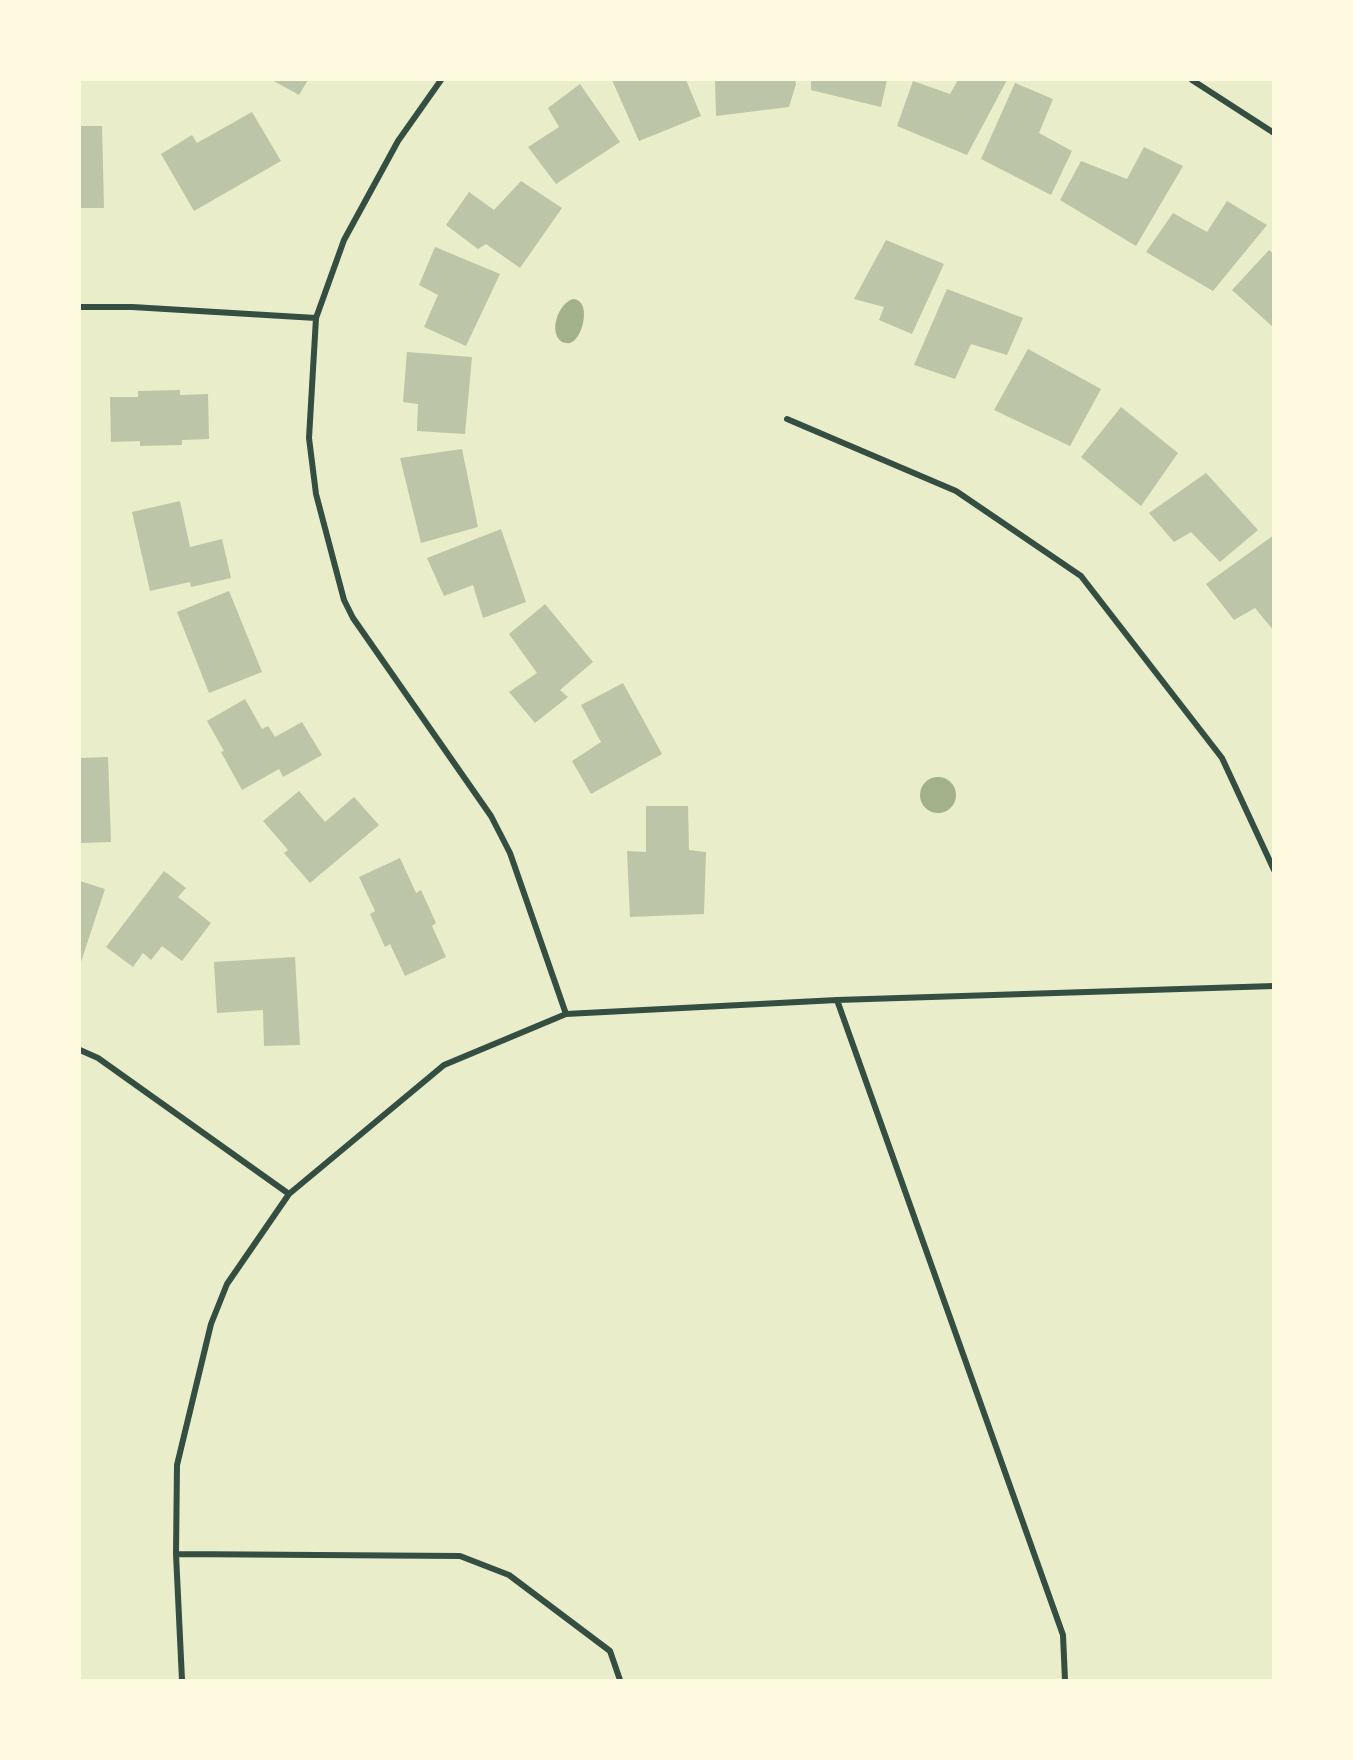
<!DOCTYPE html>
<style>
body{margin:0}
#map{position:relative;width:1353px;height:1760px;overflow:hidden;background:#e9edc9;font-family:"Roboto Condensed",sans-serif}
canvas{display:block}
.frame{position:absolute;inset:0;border:81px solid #fefae0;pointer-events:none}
</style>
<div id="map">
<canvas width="1353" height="1760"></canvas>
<div class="frame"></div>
</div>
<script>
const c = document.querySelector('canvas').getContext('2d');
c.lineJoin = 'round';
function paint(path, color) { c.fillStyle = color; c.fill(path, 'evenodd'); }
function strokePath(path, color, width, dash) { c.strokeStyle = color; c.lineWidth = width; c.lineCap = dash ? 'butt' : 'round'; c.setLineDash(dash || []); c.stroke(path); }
paint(new Path2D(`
 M 573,299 C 592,300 583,337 572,342 C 569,344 566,343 562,342 C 548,333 558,303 573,299 Z
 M920 795a18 18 0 1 1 36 0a18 18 0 1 1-36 0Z`), '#a3b18a');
paint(new Path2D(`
 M 272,80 L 308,80 L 299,95 Z
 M 612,80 L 686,80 L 701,116 L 639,141 Z
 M 715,80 L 795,80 L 796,84 L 789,107 L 716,116 Z
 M 811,80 L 887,80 L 881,107 L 811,90 Z
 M 958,80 L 1007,80 L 967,155 L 897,126 L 913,81 L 950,94 Z
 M 1015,83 L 1053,99 L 1039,133 L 1072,151 L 1051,195 L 981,159 Z
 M 580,84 L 620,142 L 556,184 L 528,147 L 559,127 L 548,108 Z
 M 252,112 L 281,161 L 194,211 L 161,154 L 192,135 L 197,143 Z
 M 80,126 L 102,126 L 104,208 L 80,208 Z
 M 1144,147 L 1183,166 L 1136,246 L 1060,200 L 1081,161 L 1127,179 Z
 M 521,181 L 562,208 L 520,268 L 486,244 L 478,249 L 446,225 L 469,192 L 494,210 Z
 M 1227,201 L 1267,225 L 1213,291 L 1146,252 L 1173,213 L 1207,232 Z
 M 886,240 L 944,264 L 912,334 L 879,320 L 884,307 L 854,299 Z
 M 435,247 L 500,274 L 466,346 L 424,327 L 438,295 L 419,285 Z
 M 1269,250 L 1274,254 L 1274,328 L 1232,290 Z
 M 947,289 L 1023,318 L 1007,355 L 971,344 L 955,379 L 914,365 Z
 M 1028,349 L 1101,389 L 1070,446 L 994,410 Z
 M 407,352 L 472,357 L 465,434 L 417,431 L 418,404 L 403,402 Z
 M 180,390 L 180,395 L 208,394 L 209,439 L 182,440 L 182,445 L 140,446 L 140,441 L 111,442 L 110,397 L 138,397 L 138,391 Z
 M 1121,407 L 1178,453 L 1141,506 L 1081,457 Z
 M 462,449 L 478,527 L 421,543 L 400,458 Z
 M 1206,473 L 1258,530 L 1220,562 L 1191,532 L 1174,542 L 1149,513 Z
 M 180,501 L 190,547 L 222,539 L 231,578 L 191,587 L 190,582 L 150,591 L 132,512 Z
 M 501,529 L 526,602 L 483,618 L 473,585 L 444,596 L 427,558 Z
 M 1274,535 L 1274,631 L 1255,608 L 1234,620 L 1206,584 Z
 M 229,591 L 262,672 L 209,693 L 177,612 Z
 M 545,604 L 593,662 L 560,690 L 568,697 L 535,723 L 509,692 L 537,673 L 509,634 Z
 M 623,683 L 662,754 L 591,794 L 572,761 L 601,742 L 581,705 Z
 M 245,699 L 262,729 L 268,726 L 275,737 L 302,722 L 322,755 L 283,777 L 279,769 L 242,790 L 221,752 L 224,751 L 207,721 Z
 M 108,757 L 111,842 L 80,843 L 80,758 Z
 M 299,791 L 325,822 L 354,797 L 379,825 L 310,883 L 284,853 L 288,850 L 263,821 Z
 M 646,806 L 688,806 L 689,850 L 706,852 L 704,914 L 630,917 L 627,851 L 646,852 Z
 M 400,858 L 416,893 L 421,890 L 436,923 L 432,926 L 446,957 L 405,976 L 390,944 L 385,947 L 370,914 L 375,911 L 359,877 Z
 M 164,871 L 186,888 L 178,897 L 211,923 L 182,961 L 162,946 L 151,960 L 143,953 L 133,967 L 106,947 Z
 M 80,881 L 105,889 L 80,965 Z
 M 295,957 L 300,1045 L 264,1046 L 263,1010 L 217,1013 L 214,962 Z`), '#bcc5a7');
strokePath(new Path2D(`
 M 441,80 L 398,141 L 344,240 L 316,318 L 309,438 L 316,494 L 344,600 L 353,618 L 491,816 L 510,853 L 566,1014
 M 1192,80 L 1274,133
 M 80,307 L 132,307 L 316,318
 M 787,419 L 956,491 L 1081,576 L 1222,758 L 1274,870
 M 837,1000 L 1063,1635 L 1065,1680
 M 80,1050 L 98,1058 L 289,1194
 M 176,1554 L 460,1556 L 509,1575 L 610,1651 L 620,1680
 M 182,1680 L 176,1554 L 177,1465 L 211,1324 L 227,1284 L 289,1194 L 444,1065 L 566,1014 L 837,1000 L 1274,986`), '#344e41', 6);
</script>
